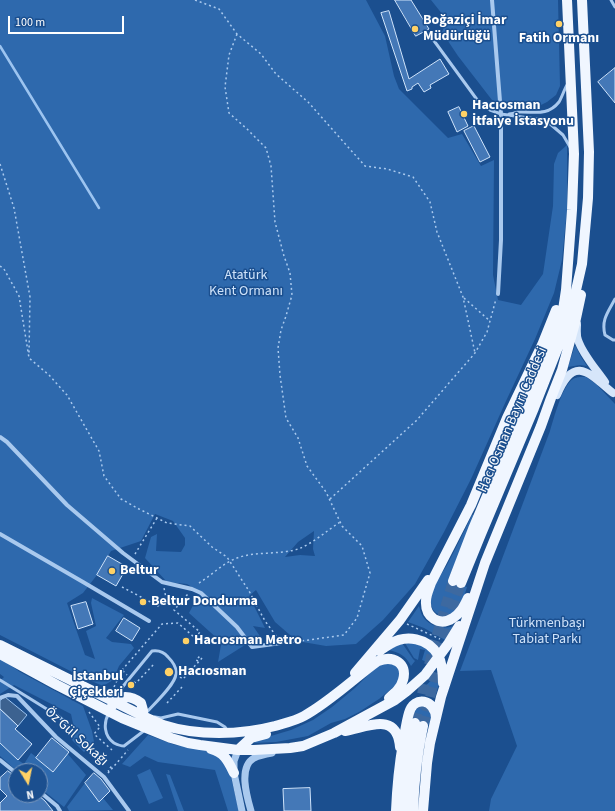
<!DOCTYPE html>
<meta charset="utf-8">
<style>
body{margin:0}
#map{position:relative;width:615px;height:811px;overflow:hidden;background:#1b4f8f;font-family:"Source Sans 3",sans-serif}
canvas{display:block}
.north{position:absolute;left:8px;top:763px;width:40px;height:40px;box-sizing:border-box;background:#1b4f8f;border:1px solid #7695bc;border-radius:50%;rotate:170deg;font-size:11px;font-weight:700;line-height:16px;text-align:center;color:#fff}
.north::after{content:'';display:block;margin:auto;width:14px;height:18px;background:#ffd166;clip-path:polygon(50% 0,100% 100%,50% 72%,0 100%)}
.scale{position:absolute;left:8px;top:16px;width:116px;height:18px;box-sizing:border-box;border:2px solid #fff;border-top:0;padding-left:5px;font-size:12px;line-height:14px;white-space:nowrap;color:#fff;-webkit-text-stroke:3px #1b4f8f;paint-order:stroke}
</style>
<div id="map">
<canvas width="615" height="811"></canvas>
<div class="north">N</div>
<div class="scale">100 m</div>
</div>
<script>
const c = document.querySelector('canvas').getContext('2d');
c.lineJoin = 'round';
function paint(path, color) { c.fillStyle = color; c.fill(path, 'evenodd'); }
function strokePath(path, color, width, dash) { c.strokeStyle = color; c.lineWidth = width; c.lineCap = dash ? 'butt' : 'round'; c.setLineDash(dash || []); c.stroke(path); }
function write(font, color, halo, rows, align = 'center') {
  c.font = font + ' "Source Sans 3",sans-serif'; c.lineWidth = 3; c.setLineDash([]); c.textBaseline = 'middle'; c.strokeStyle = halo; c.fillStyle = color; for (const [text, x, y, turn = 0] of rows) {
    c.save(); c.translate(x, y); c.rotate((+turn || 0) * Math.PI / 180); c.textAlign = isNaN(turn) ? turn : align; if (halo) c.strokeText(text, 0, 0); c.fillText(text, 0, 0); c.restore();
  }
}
paint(new Path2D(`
 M 0,0 L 366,0 L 385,36 L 394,76 L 399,89 L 448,138 L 462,134 L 481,166 L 494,160 L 493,275 L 498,300 L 521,305 L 543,274 L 553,206 L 554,164 L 558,153 L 567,145 L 567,209 L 562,260 L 554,293 L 535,339 L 506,401 L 471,479 L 444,532 L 415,584 L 383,620 L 356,644 L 326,646 L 297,641 L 275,622 L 256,590 L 249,596 L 265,628 L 253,626 L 262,639 L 245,645 L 218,662 L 221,645 L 220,641 L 189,613 L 200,592 L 187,584 L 167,582 L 145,558 L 151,537 L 157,534 L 156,551 L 181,552 L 185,545 L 185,538 L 173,521 L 155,514 L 141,541 L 111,551 L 97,575 L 83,593 L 67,603 L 85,655 L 95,659 L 86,631 L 96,626 L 91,603 L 92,598 L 124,615 L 106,638 L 112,642 L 131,644 L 134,648 L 119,666 L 113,680 L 103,686 L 82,677 L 0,635 ZM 314,531 L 313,549 L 315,556 L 300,555 L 285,557 L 298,542 Z
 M 431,0 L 558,0 L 560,86 L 556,95 L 547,102 L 537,107 L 511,106 L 492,100 L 458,56 L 442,32 L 447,20 Z
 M 575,345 L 581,357 L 587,366 L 580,365 L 568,367 Z
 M 580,377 L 586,377 L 596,384 L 615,404 L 615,811 L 489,811 L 491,799 L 517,746 L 491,670 L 460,671 L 550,431 C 554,418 562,386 573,379 C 574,378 579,377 580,377 Z
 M 472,515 L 474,515 L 448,580 L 467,587 C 465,594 462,603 457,609 C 445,621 429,615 431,598 C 433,585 441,575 447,565 C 456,548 464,531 472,515 Z
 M 419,606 C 420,609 421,613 422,615 C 428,626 442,630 453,626 L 445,640 L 424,628 L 408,622 Z
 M 410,642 C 420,645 429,647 433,657 L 427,662 L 422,660 L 425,650 L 420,649 L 418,660 L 414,658 L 405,643 Z
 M 402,643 L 413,659 L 415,661 L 411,666 C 406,656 399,652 388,650 Z
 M 0,658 L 20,672 L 83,706 L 92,731 L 94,742 L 84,752 L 72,740 L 75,733 L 71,714 L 14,685 L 0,694 L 0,681 L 4,677 L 0,674 Z
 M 384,662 L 391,662 L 400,670 L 400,677 L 396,685 L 379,699 L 359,712 L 345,719 L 331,723 L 308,736 L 276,742 L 255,743 L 254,741 L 291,730 L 313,720 L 332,707 L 355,688 L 374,669 Z
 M 439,673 L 439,684 L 435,697 L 424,693 L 418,693 Z
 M 423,705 L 430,710 L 431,718 L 430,725 L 412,719 C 415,712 415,708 423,705 Z
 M 148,735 L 175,745 L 225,752 L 239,811 L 228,811 L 215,770 L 158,762 L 145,756 L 130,767 L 122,764 Z
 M 0,743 L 18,760 L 24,764 L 31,753 L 51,768 L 66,752 L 86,775 L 64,807 L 40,788 L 40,771 L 17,771 L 0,756 Z
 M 150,769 L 163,798 L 149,804 L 137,775 Z
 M 166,774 L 170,775 L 184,811 L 178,811 Z
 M 85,783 L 99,801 L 103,798 L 113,810 L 69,811 L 67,807 Z`), '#2e69ad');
const water = new Path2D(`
 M 5,697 L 27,715 L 18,726 L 0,709 L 0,701 Z`);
paint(water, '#3c6290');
strokePath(water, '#9cc4f0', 1);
strokePath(new Path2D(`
 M 0,46 L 99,208`), '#9cc4f0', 2.5);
const building = new Path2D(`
 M 395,0 L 411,0 L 429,29 L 416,36 Z
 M 389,11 L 409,79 L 440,59 L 449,74 L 430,85 L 431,88 L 424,92 L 418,83 L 412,87 L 412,89 L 407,91 L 381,13 Z
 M 615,68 L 615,103 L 598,82 Z
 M 459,107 L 468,126 L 457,132 L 448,112 Z
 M 474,126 L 490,157 L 480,162 L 464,131 Z
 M 108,556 L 127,567 L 116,586 L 97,575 Z
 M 86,602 L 93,624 L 78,629 L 71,606 Z
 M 124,618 L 140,628 L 132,641 L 116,631 Z
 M 0,709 L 18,726 L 15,729 L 32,744 L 18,760 L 0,743 Z
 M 52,738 L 69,752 L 53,772 L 36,758 Z
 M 8,771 L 16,777 L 16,795 L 38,795 L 45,801 L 53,811 L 0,811 L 0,803 L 7,796 L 0,789 L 0,778 Z
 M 94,773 L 101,779 L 110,791 L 99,802 L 85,783 Z
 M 310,788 L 311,811 L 284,811 L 283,789 Z`);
paint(building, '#4478b7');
strokePath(building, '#cfe3fa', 1);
strokePath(new Path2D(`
 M 415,723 L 434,644 L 453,581
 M 423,726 L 448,623 L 461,583`), '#3d69a0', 10, [10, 5]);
strokePath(new Path2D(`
 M 195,0 L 219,9 L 237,34 L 261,54 L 276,74 L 308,102 L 365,166 L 387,169 L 413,177 L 430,202 L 437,232 L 463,297 L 475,353
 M 237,34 L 229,55 L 225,87 L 229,113 L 247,129 L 266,148 L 271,166 L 275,222 L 284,256 L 290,273 L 292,295 L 286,316 L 281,330 L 278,348 L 280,375 L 286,418 L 298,438 L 307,466 L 326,492 L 342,526 L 362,546 L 370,573 L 357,618 L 344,635 L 287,643
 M 0,164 L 14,208 L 30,297 L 29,354
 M 0,266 L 4,269 L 19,296 L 29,358 L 49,375 L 67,395 L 99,451 L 104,476 L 121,499 L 139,509 L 167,523 L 190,526 L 212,547 L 227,557 L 249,591 L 265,621 L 277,637
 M 464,298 L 490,321
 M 330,499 L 417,420 L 475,353 L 487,332 L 496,299
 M 135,554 L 157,518
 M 122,587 L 158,606 L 166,598 L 164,588
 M 407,624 L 440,639
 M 198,661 L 196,660 L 200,656
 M 122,670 L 162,624 L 178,623 L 195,638 L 200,632 L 174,610 L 188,594
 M 180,677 L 183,679 L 202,658
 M 134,682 L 136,683 L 155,663
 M 110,690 L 114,687 L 122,670 L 127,675
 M 167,703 L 182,687
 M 89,712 L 100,727 L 94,734 L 112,750
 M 109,772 L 108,770 L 112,766
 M 108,773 L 128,750`), '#a9c9ee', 1.5, [2, 3]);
strokePath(new Path2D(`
 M 611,0 L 615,7
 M 432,38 L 478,101 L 490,110 L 501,114 L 536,119 L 549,123 L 563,135 L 570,147
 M 509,114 C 512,114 515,113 518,112 C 533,111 547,117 559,102 C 562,97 564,90 567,85
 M 615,299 C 608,312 601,320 605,335 L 613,340 L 615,340
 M 0,680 L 58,716 L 70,726
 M 116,696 L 120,690 L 152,651 C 159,650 164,652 168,657 C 172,661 177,668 176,674 C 175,685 154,704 146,713
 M 109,713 C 103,723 104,736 114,743 C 118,745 120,746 124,746 L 145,730
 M 155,717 L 161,718 L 178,714 L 217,722 L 225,727 L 227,730`), '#a9c9ee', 3);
strokePath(new Path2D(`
 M 492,0 L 501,114 L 501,240 L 498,294
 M 0,437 L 7,442 L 67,505 L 123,553 L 162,582 L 192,589 L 201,593 L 237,627 L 252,647 L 281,643
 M 0,534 L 83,582 L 149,621
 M 0,698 L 8,695 L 17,696 L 56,737 L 104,777 L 129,811
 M 0,760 L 16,773
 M 40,792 L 57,806 L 60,811`), '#a9c9ee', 4);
strokePath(new Path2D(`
 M 238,750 L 234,761 L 234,773 L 242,811
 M 251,811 C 247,797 238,767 254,758 C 260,755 266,754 272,753`), '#a9c9ee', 7);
strokePath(new Path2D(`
 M 577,324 C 577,329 576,335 578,340 C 583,355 596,369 605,382
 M 557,395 C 574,354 589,373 613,393`), '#d6e6fa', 8);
strokePath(new Path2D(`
 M 453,581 L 473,529 L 556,333 L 563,310 L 566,290 L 572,210 L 574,154 L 567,0
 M 461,583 L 481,534 L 534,408 L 564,332 L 574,299 L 582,264 L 588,198 L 589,152 L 582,0
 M 468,598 C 464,606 461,613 453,618 C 439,627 425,617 426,601 C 426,595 429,589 431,583 L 471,505 L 507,418 L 542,345 L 556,310
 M 0,645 L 143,716 C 150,719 156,722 163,725 C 197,736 241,735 275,726 C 285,723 295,721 304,716 C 331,701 353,679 378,661 C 393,655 408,663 403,680 C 401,688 395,693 389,698
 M 379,651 C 383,649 386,646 390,644 C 406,634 428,638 438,655 C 442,663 443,673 443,683
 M 0,654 L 57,685 L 122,718 L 171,738 L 188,743 L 200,745 L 238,750 L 254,750 L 290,748 L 303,746 L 334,733 L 382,707 L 395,700 L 407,691 L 425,675 L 448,644 L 459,626
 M 355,673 L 400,620 L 428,580
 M 112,706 C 118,693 132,696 141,703 L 143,710 L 143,716
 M 345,731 C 368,727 397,711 400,747
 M 211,749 C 225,753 228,761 234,773
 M 238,750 L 251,738 L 266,734
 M 396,811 C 397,788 399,766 403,743 C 405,733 406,723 409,713 C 414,695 435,699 436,718
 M 403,811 L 408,761 L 415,723
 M 413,811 C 414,783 417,754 423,726
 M 423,811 L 427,763 L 430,743 L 441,697 L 485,563 L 541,426 L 551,398 L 562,370 L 575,323 L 581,295`), '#f0f6ff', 10);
strokePath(new Path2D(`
 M 199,583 C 212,575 223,563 237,558 C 256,551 279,555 298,549 C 312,544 328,530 340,522`), '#a9c9ee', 1.5, [2, 3]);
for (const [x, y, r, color] of [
 [559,24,4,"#ffd166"],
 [415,29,4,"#ffd166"],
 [464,114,4,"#ffd166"],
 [112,571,4,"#ffd166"],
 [143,602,4,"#ffd166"],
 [186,641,4,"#ffd166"],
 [169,672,5,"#ffd166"],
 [131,685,4,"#ffd166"]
]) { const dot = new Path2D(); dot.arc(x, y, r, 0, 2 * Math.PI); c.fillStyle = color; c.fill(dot); strokePath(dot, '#1b4f8f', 1.5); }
write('bold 14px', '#fff', '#1b4f8f', [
 ["Boğaziçi İmar",423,21],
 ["Müdürlüğü",423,37],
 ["Fatih Ormanı",559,39,"center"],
 ["Hacıosman",472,106],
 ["İtfaiye İstasyonu",472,122],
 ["Beltur",120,571],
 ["Beltur Dondurma",151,602],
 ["Hacıosman Metro",194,641],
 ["Hacıosman",178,672],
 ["İstanbul",123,677,"right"],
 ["Çiçekleri",123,693,"right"]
], 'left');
write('14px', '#cfe3fa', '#1b4f8f', [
 ["Atatürk",246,276],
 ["Kent Ormanı",246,292],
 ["Türkmenbaşı",547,624],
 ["Tabiat Parkı",547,640]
]);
write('14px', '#fff', '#1b4f8f', [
 ["Hacı Osman Bayırı Caddesi",513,420,-67],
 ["Öz Gül Sokağı",76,737,42]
]);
</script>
